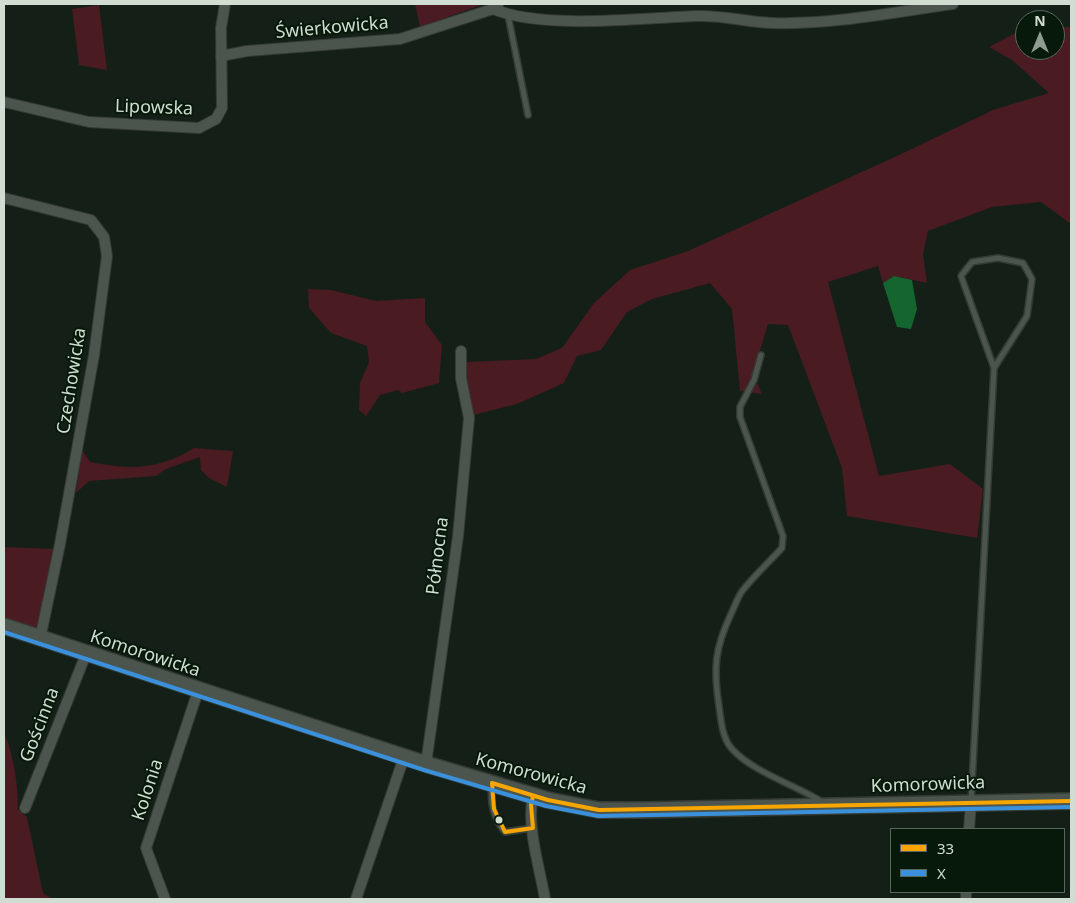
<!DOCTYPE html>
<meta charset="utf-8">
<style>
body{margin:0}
#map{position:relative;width:1075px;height:903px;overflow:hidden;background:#141f17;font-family:"Noto Sans",sans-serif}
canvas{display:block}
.frame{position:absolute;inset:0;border:5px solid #d1ddd2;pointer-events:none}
.legend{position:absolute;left:890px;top:828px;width:175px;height:65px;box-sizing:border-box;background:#07190b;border:1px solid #58675b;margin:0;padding:6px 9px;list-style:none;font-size:15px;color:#d1ddd2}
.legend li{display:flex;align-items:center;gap:10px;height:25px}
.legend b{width:25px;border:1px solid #58675b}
.north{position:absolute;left:1015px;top:10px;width:50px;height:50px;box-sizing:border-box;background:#07190b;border:1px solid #58675b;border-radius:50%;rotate:0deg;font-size:14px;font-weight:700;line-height:20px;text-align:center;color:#d1ddd2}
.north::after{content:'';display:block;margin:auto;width:18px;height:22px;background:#8f9a91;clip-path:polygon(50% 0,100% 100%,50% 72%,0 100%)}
</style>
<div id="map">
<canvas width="1075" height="903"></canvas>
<div class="frame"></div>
<ul class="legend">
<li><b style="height:6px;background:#f7a600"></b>33</li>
<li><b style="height:6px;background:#3a90db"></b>X</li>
</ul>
<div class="north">N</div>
</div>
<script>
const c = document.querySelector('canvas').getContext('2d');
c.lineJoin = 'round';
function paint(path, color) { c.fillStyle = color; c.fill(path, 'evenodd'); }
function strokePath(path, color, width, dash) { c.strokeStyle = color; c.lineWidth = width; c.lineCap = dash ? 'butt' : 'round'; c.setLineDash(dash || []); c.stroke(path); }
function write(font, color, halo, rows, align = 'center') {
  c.font = font + ' "Noto Sans",sans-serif'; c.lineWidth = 4; c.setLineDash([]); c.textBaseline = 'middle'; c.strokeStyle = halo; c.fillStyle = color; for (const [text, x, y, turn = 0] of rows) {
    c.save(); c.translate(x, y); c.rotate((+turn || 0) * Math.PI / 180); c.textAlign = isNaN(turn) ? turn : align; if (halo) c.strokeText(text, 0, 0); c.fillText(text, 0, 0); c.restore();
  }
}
paint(new Path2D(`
 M 415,4 L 484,4 L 420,27 Z
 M 99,5 L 107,70 L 79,65 L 72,9 Z
 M 1055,27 L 1071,27 L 1071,224 L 1041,202 L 992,207 L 928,231 L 923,254 L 927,283 L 894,276 L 883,283 L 878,266 L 828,282 L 879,476 L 950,464 L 983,489 L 977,538 L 847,516 L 842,468 L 788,325 L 768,324 L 753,374 L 762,394 L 740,391 L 732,309 L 710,283 L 652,299 L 627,312 L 601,350 L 577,356 L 564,383 L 517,404 L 473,415 L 466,379 L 467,362 L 536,359 L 562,348 L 594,303 L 630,270 L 688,251 L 897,156 L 993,110 L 1049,93 L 1012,60 L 989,47 L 1025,28 L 1025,50 L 1055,50 Z
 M 308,289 L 331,290 L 376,301 L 425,298 L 425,322 L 442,345 L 439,383 L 402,393 L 398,390 L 380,395 L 366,416 L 359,410 L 360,383 L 369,362 L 367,346 L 331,333 L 309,308 Z
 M 194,448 L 233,451 L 227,487 L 209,478 L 201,470 L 200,457 L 166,469 L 156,476 L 89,481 L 76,493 L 82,450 L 90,462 C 130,470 159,470 194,448 Z
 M 4,547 L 53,549 L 37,630 L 4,618 Z
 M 4,732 C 14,756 18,785 18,810 L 27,817 L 43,893 L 52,899 L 4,899 Z`), '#4a1b21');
paint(new Path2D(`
 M 894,276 L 912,280 L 917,309 L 911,329 L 897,327 L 883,283 Z`), '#15652f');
const lane = new Path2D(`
 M 508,15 L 528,115
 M 761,355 L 754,380 L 740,407 L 740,417 L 783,536 L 782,548 C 769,562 755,575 743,590 C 738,596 735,606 731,614 C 715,648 713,668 719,706 C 721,720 722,738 732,749 C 754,773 796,785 824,803
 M 492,785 C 490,802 493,818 505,832 L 532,828
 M 971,802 L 994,368 L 961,276 L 972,262 L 998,258 L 1023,263 L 1032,279 L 1027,316 L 994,368`);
const street = new Path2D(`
 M 493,9 C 545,30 640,18 697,16 C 723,15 746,22 772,23 C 832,25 894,12 953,4
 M 221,56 L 247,51 L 400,39 L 493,9 L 498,5
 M 4,102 L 89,122 L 199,128 L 216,119 L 222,108 L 221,28 L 225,4
 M 4,198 L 91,220 L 104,237 L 107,256 L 94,355 L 60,544 L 40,639
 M 426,764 L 458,536 L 469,418 L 461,378 L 461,351
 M 533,796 C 526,825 540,869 545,899
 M 25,808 L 86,654
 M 969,829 L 971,803
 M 165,899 L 146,848 L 198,691
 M 356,899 L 404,757
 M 966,899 L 966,892`);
const secondary = new Path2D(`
 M 4,626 L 426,764 L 548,800 L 599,810 L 644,810 L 1071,801`);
strokePath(lane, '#333b34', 8);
strokePath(street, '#333b34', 12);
strokePath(secondary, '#333b34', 18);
strokePath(lane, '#4c544e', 5);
strokePath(street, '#4c544e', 10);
strokePath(secondary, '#4c544e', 15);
strokePath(new Path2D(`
 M 533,796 L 531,805 L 533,828 L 505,832 L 494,809 L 492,783 L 548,800 L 599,810 L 1071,801`), '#f7a600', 4);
strokePath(new Path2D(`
 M 4,632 L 424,770 L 546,806 L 598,816 L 1071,807`), '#3a90db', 4);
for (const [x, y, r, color] of [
 [499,820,4.5,"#d1ddd2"]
]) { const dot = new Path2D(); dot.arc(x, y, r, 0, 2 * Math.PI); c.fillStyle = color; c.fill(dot); strokePath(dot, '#07190b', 2); }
write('18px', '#d1ddd2', '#07190b', [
 ["Świerkowicka",332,28,-5],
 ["Lipowska",154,108,2],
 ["Czechowicka",72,381,-81],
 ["Północna",438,556,-83],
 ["Komorowicka",145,654,18],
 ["Gościnna",40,725,-69],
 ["Komorowicka",531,774,15],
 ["Komorowicka",928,785,-2],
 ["Kolonia",148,790,-72]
]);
</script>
